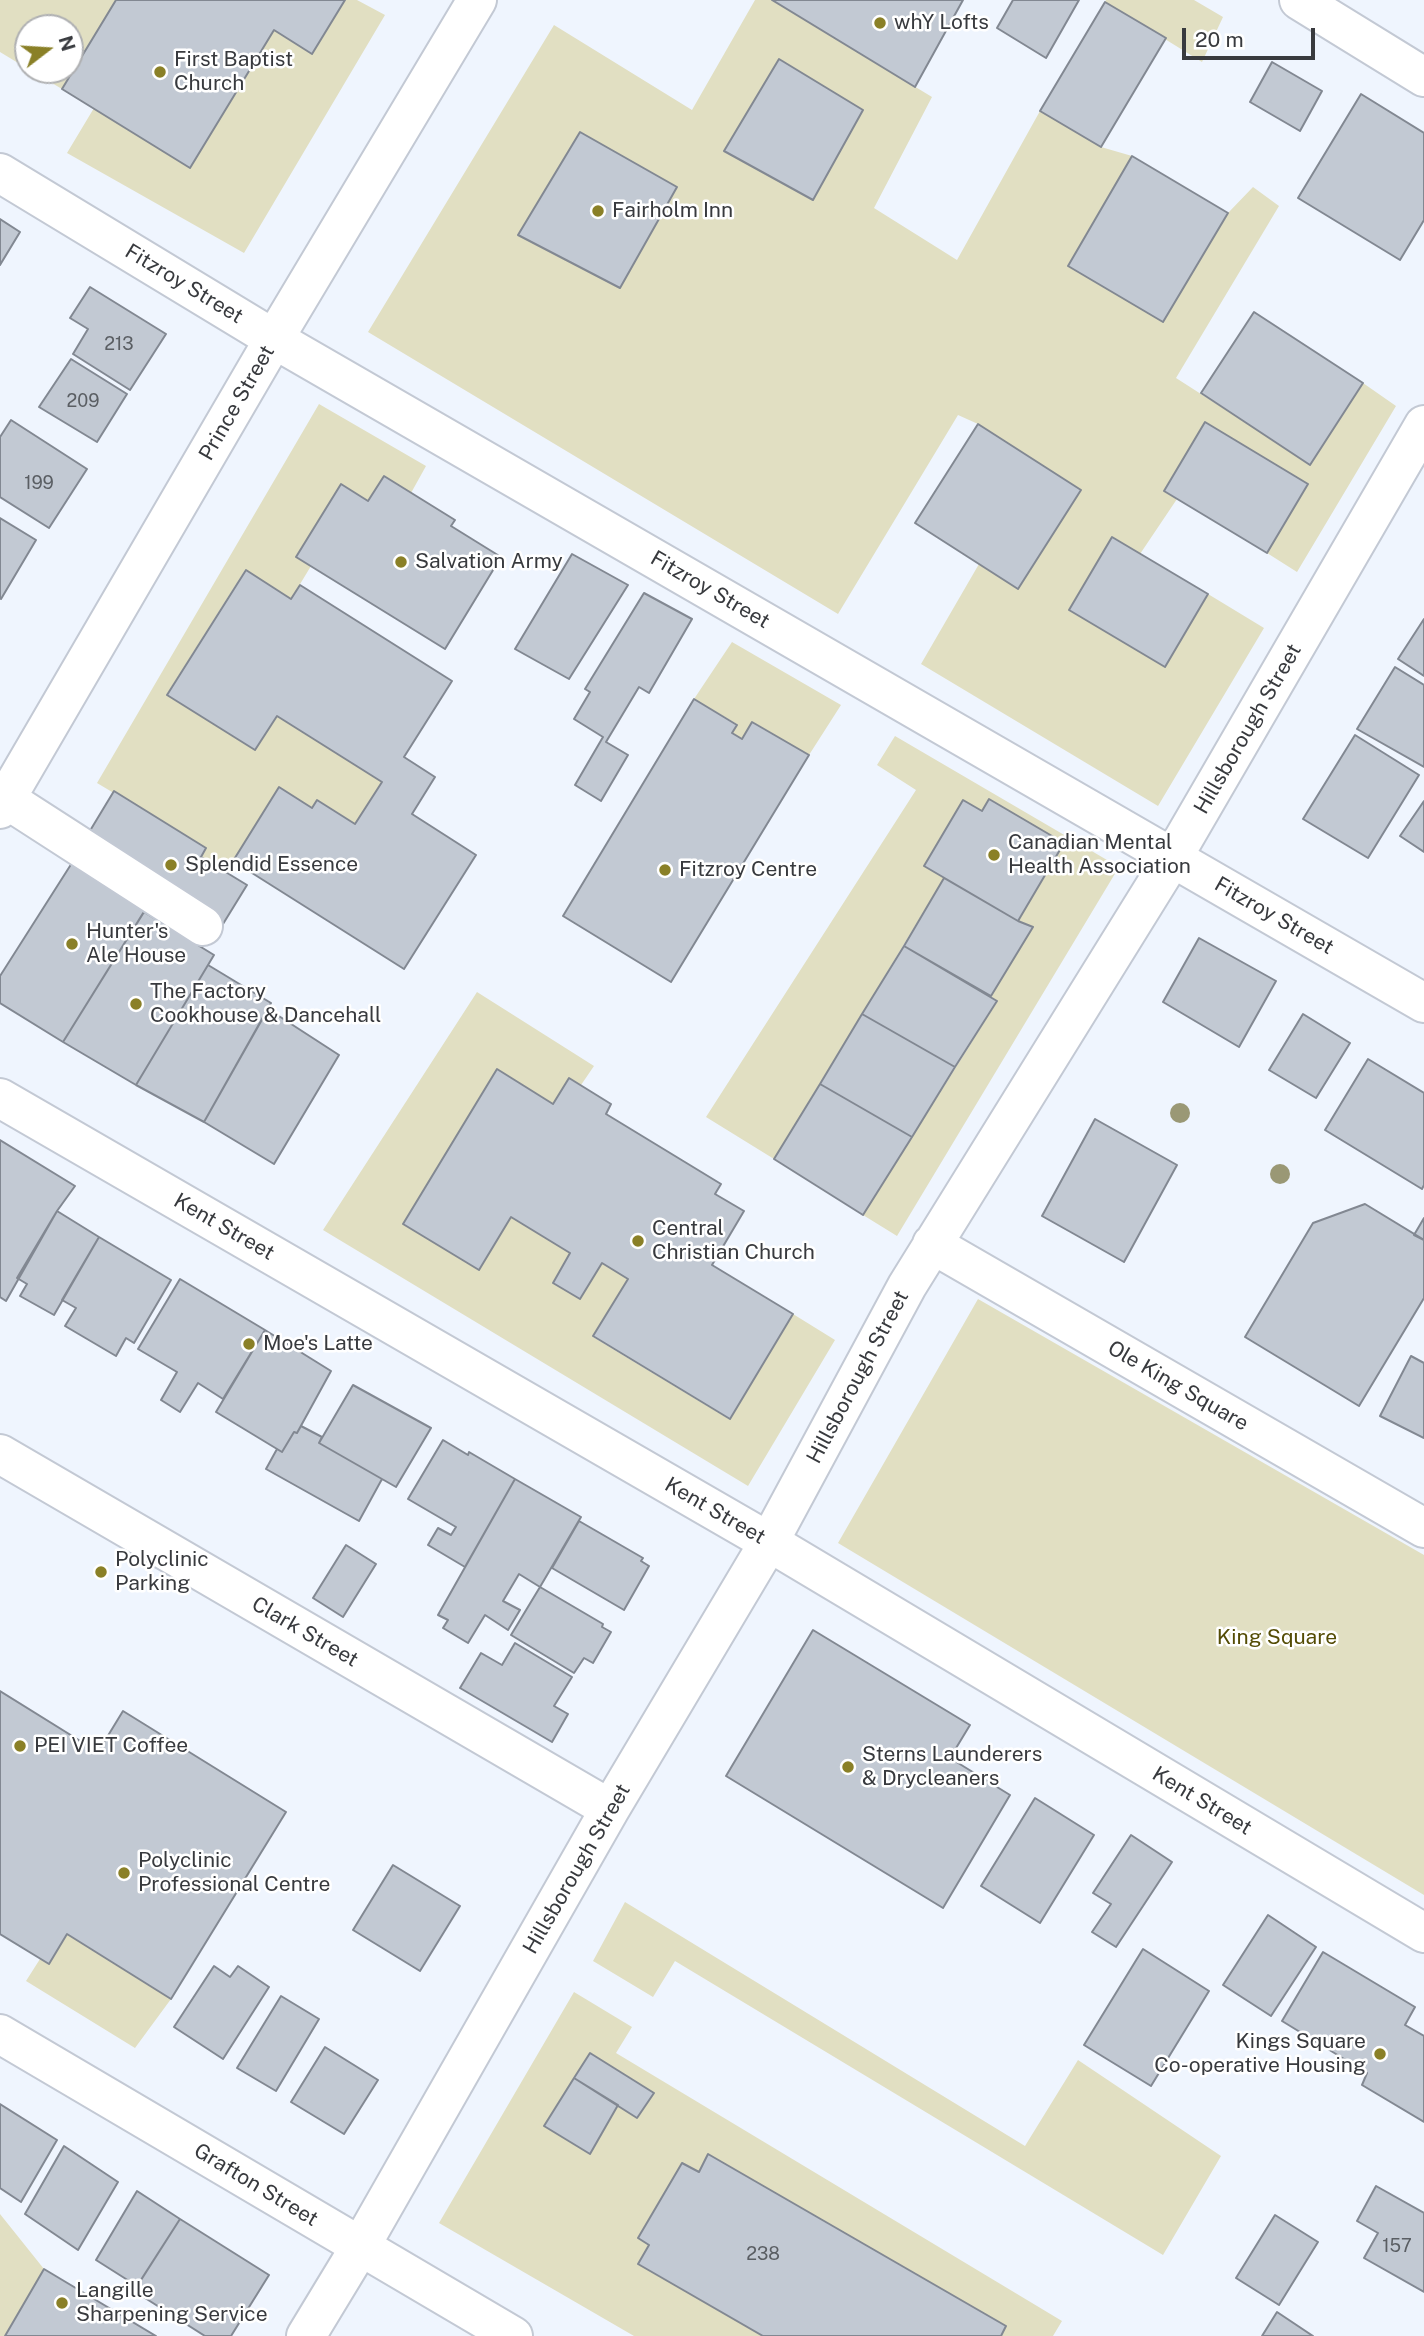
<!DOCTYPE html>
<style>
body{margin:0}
#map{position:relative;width:1424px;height:2336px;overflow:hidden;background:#eff5fe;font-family:"Public Sans",sans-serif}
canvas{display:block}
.north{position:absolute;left:14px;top:14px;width:70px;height:70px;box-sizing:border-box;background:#fff;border:2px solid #afb0b2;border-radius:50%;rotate:73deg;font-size:19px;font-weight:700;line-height:28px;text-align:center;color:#383a3e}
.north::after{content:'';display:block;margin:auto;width:24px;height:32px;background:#8a8027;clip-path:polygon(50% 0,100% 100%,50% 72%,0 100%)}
.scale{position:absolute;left:1182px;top:28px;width:133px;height:32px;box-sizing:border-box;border:4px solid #383a3e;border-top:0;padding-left:9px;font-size:21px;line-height:24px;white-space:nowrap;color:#383a3e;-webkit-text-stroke:5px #fff;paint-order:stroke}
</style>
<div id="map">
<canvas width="1424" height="2336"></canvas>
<div class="north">N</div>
<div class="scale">20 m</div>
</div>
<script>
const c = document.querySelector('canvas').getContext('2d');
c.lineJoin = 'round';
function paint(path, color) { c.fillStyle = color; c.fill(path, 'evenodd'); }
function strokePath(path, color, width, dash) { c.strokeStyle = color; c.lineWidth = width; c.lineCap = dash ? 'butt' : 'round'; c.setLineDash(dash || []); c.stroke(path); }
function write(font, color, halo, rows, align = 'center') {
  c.font = font + ' "Public Sans",sans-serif'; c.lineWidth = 5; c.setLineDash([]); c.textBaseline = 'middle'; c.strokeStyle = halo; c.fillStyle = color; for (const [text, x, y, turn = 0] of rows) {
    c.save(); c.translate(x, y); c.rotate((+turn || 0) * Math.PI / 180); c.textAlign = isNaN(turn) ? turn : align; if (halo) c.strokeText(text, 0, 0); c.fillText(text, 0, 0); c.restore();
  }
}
paint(new Path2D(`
 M 0,0 L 116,0 L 62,89 L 30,70 L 70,70 L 70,28 L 28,28 L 28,69 L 0,52 Z
 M 345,0 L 357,0 L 385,15 L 244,253 L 67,153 L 94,108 L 190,168 L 274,30 L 312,54 Z
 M 755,0 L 772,0 L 932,97 L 874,208 L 957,260 L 1040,111 L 1101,147 L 1132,156 L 1068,266 L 1163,322 L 1228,213 L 1253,187 L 1279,206 L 1176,378 L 1310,464 L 1363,383 L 1396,406 L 1297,572 L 1267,553 L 1308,484 L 1205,422 L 1164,490 L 1177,499 L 1140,554 L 1112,537 L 1165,666 L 1208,594 L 1264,628 L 1158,806 L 921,664 L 979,564 L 1080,490 L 978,424 L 958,415 L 838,614 L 368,332 L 554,25 L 692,110 Z
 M 1106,0 L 1194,0 L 1223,17 L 1202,62 L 1105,2 Z
 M 319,404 L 426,466 L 411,493 L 384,476 L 368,501 L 341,485 L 297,557 L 311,566 L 291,599 L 245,570 L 167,694 L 255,750 L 277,716 L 382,782 L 355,824 L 312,808 L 279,788 L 227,873 L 201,857 L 206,848 L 97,783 Z
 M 732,642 L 841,705 L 809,755 L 753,722 L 742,739 L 732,733 L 737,724 L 694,699 Z
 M 895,736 L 1119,867 L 897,1236 L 863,1215 L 997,1002 L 991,996 L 1032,928 L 1018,921 L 1063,843 L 990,799 L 982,811 L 963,800 L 924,866 L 944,878 L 774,1159 L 706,1117 L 916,790 L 877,765 Z
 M 477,992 L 594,1066 L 581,1085 L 569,1078 L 553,1104 L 496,1070 L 404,1223 L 479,1270 L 511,1217 L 570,1253 L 553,1283 L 580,1299 L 602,1263 L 628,1279 L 593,1337 L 729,1419 L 793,1314 L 835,1340 L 748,1486 L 323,1230 Z
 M 978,1299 L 1424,1555 L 1424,1895 L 838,1543 Z
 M 625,1902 L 1025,2146 L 1078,2060 L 1221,2156 L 1163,2255 L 675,1961 L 653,1997 L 593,1961 Z
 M 67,1934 L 171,1999 L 135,2048 L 26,1981 L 40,1959 L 49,1964 Z
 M 574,1992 L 632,2027 L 616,2053 L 1062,2321 L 1053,2336 L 634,2336 L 439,2223 Z
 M 0,2214 L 44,2269 L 61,2336 L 0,2336 Z`), '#e1dfc2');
const building = new Path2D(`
 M 116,0 L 345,0 L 312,54 L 274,30 L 190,168 L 62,89 Z
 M 772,0 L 963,0 L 915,87 Z
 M 1013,0 L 1079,0 L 1046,58 L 997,28 Z
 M 1105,2 L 1166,38 L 1101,147 L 1040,111 Z
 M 779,59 L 863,110 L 813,200 L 724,151 Z
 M 1272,62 L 1322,91 L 1300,131 L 1250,102 Z
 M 1361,94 L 1424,133 L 1424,220 L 1400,260 L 1298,198 Z
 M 580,132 L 677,187 L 620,288 L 518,235 Z
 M 1132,156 L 1228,213 L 1163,322 L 1068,266 Z
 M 0,219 L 20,232 L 0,265 Z
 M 90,287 L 166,334 L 130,390 L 73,354 L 88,329 L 70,318 Z
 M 1254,312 L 1363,383 L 1310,465 L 1201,393 Z
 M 71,359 L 127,394 L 97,442 L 39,407 Z
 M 11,420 L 87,469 L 49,528 L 0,497 L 0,437 Z
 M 1205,422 L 1308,484 L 1267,553 L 1164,491 Z
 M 978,424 L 1081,490 L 1018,589 L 915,523 Z
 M 384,476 L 455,520 L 451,526 L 501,557 L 445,649 L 296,557 L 341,484 L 368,501 Z
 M 0,518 L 36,540 L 1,599 L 0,598 Z
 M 1112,537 L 1208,594 L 1165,667 L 1069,610 Z
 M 572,554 L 628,585 L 569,679 L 515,649 Z
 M 246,570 L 291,599 L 300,585 L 452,681 L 404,757 L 435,777 L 412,814 L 476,855 L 404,969 L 233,861 L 279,787 L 312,808 L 317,800 L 355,824 L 382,782 L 277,716 L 255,750 L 167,695 Z
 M 644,593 L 692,619 L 649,693 L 639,687 L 606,742 L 628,755 L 601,801 L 575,785 L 603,737 L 574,719 L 590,692 L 585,689 Z
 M 1424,619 L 1424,676 L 1398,659 Z
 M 1395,667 L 1424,685 L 1424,767 L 1357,729 Z
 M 694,699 L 737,725 L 732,733 L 742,739 L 752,722 L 809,755 L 671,982 L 563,916 Z
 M 1355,735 L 1419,775 L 1368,858 L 1303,819 Z
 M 114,791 L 206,848 L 201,857 L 247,885 L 223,924 L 85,839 Z
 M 989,799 L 1064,843 L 1018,921 L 924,866 L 963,800 L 982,811 Z
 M 1424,801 L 1424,852 L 1400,836 Z
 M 77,855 L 150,902 L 63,1042 L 0,1003 L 0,976 Z
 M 944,878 L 1018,921 L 1033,927 L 991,996 L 904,946 Z
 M 144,912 L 214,955 L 136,1085 L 63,1042 Z
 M 1199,938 L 1276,981 L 1239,1047 L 1163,1002 Z
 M 904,946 L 997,1001 L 955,1067 L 862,1014 Z
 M 208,965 L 271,1003 L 204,1122 L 136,1085 Z
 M 268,1009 L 339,1055 L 274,1164 L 204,1122 Z
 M 862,1014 L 955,1067 L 912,1137 L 820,1084 Z
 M 1303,1014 L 1350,1043 L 1316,1098 L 1269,1070 Z
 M 1368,1059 L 1424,1093 L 1424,1185 L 1422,1189 L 1325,1130 Z
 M 497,1069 L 553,1104 L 569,1078 L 611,1104 L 606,1114 L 721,1184 L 715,1194 L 744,1211 L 712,1265 L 793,1314 L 730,1419 L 593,1336 L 628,1279 L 602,1263 L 580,1299 L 553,1283 L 570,1253 L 511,1217 L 479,1270 L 403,1224 Z
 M 820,1084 L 912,1137 L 863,1215 L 774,1159 Z
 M 1095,1119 L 1177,1165 L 1124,1262 L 1042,1216 Z
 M 0,1140 L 75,1186 L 57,1211 L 6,1301 L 0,1297 Z
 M 1365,1204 L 1424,1240 L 1424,1298 L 1359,1406 L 1245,1337 L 1313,1223 Z
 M 57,1211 L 99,1237 L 54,1315 L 20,1296 L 27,1284 L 17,1278 Z
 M 1424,1218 L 1424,1240 L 1414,1235 Z
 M 99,1237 L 171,1280 L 134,1343 L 126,1338 L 116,1356 L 65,1326 L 76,1308 L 62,1300 Z
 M 180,1279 L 265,1330 L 223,1399 L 198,1383 L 180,1412 L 161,1400 L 177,1372 L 138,1349 Z
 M 265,1330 L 331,1371 L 297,1433 L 294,1432 L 282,1452 L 216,1412 Z
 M 1411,1356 L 1424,1363 L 1424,1438 L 1380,1416 Z
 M 353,1385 L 431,1428 L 396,1487 L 319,1443 Z
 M 301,1426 L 322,1437 L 319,1443 L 382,1479 L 359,1521 L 266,1469 L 277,1449 L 282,1452 L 294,1432 L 297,1433 Z
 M 443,1440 L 468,1455 L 469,1452 L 515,1479 L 465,1567 L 428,1545 L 438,1528 L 451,1535 L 456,1527 L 408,1499 Z
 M 515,1479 L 581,1517 L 540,1587 L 519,1574 L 503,1601 L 520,1610 L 508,1630 L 485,1615 L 468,1643 L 443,1628 L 448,1620 L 438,1615 Z
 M 579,1521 L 643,1558 L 641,1561 L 649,1566 L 624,1610 L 552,1568 Z
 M 346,1545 L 376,1564 L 343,1617 L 313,1598 Z
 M 540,1587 L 603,1624 L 602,1627 L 611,1632 L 593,1663 L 584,1658 L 574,1673 L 511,1635 Z
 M 813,1630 L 970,1725 L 950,1758 L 1010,1795 L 943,1908 L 726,1776 Z
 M 515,1643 L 572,1677 L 554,1706 L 568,1714 L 552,1742 L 460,1688 L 481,1653 L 502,1665 Z
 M 0,1691 L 98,1752 L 123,1711 L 286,1812 L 171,1999 L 67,1934 L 49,1964 L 0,1934 Z
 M 1035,1798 L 1094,1835 L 1040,1923 L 981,1886 Z
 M 1131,1835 L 1172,1862 L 1116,1947 L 1092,1932 L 1111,1904 L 1093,1893 Z
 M 393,1865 L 460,1906 L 420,1971 L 353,1930 Z
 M 1268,1915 L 1316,1947 L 1271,2016 L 1223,1985 Z
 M 1143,1949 L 1209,1991 L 1151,2086 L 1084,2045 Z
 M 1323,1952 L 1415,2007 L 1405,2025 L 1424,2036 L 1424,2122 L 1362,2085 L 1367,2073 L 1282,2021 Z
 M 214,1966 L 230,1977 L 238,1966 L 269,1987 L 223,2059 L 174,2027 Z
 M 281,1996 L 319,2019 L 276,2091 L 237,2068 Z
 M 325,2047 L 378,2080 L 344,2134 L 291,2102 Z
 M 590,2053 L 654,2093 L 637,2118 L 574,2078 Z
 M 574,2078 L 618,2105 L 590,2154 L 544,2126 Z
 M 0,2104 L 57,2140 L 21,2202 L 0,2188 Z
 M 64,2146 L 118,2182 L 78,2250 L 25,2214 Z
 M 708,2154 L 1006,2326 L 1001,2336 L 763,2336 L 638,2264 L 649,2245 L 638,2238 L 682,2163 L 699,2172 Z
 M 1376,2186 L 1424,2213 L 1424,2292 L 1364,2258 L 1378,2233 L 1357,2221 Z
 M 137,2191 L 180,2219 L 137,2286 L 96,2260 Z
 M 1275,2215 L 1318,2242 L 1279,2305 L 1236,2278 Z
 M 180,2219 L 269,2275 L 231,2336 L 205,2336 L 134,2291 Z
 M 44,2269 L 156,2336 L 5,2336 Z
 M 1277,2312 L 1313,2336 L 1262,2336 Z`);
paint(building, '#c2c9d3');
strokePath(building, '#828892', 2);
const minor = new Path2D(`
 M 0,173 L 274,339 L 1424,1003
 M 6,799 L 203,926
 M 0,809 L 274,339 L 477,0
 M 0,1098 L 769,1542 L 1424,1933
 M 932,1244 L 1424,1528
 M 0,1454 L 610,1809
 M 306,2336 L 360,2247 L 610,1809 L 769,1542 L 907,1286 L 1173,857 L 1424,425`);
const major = new Path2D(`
 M 1299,0 L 1424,77
 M 0,2034 L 513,2336`);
strokePath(minor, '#c3c9d4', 42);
strokePath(major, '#c3c9d4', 42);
strokePath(minor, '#fff', 38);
strokePath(major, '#fff', 38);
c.fillStyle = '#9a9875';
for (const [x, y] of [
 [1180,1113],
 [1280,1174]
]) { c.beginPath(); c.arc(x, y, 10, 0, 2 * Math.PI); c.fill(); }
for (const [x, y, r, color] of [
 [880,23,7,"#8a8027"],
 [160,72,7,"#8a8027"],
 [598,211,7,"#8a8027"],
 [401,562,7,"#8a8027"],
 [994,855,7,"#8a8027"],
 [171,865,7,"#8a8027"],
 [665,870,7,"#8a8027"],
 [72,944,7,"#8a8027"],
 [136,1004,7,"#8a8027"],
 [638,1241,7,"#8a8027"],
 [249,1344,7,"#8a8027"],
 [101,1572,7,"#8a8027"],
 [20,1746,7,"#8a8027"],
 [848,1767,7,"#8a8027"],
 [124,1873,7,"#8a8027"],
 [1380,2054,7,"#8a8027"],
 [62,2303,7,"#8a8027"]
]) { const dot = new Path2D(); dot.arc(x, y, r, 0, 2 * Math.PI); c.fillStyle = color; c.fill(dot); strokePath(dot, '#fff', 2.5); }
write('18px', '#5a5e63', null, [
 ["213",119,344],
 ["209",83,401],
 ["199",39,483],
 ["157",1397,2246],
 ["238",763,2254]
]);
write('21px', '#383a3e', '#fff', [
 ["whY Lofts",894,23],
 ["First Baptist",174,60],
 ["Church",174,84],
 ["Fairholm Inn",612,211],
 ["Salvation Army",415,562],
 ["Canadian Mental",1008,843],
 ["Health Association",1008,867],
 ["Splendid Essence",185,865],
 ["Fitzroy Centre",679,870],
 ["Hunter's",86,932],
 ["Ale House",86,956],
 ["The Factory",150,992],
 ["Cookhouse & Dancehall",150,1016],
 ["Central",652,1229],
 ["Christian Church",652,1253],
 ["Moe's Latte",263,1344],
 ["Polyclinic",115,1560],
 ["Parking",115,1584],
 ["PEI VIET Coffee",34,1746],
 ["Sterns Launderers",862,1755],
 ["& Drycleaners",862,1779],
 ["Polyclinic",138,1861],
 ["Professional Centre",138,1885],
 ["Kings Square",1366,2042,"right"],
 ["Co-operative Housing",1366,2066,"right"],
 ["Langille",76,2291],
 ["Sharpening Service",76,2315]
], 'left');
write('21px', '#383a3e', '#fff', [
 ["Fitzroy Street",184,284,31],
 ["Prince Street",237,403,-60],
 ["Fitzroy Street",710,590,30],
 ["Hillsborough Street",1248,729,-60],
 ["Fitzroy Street",1274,916,30],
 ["Kent Street",224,1227,30],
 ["Hillsborough Street",858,1377,-62],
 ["Ole King Square",1178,1386,30],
 ["Kent Street",715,1511,30],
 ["Clark Street",305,1632,30],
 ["Kent Street",1202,1801,31],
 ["Hillsborough Street",577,1869,-60],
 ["Grafton Street",256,2185,31]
]);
write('21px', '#544c05', '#fff', [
 ["King Square",1277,1638]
]);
</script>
